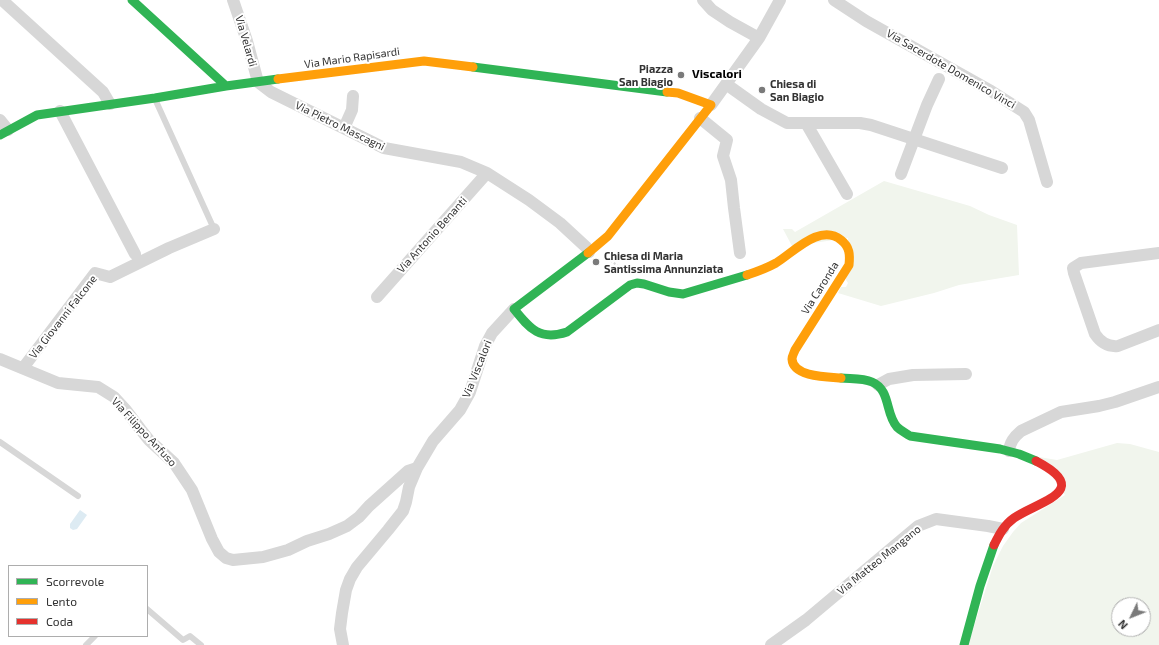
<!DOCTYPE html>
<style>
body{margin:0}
#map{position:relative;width:1159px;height:645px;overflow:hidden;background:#fff;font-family:"Exo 2",sans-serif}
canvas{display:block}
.legend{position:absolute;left:8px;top:565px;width:140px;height:72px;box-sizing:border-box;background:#fff;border:1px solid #adadad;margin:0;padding:5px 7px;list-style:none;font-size:12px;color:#333}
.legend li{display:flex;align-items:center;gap:8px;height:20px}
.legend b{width:20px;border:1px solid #adadad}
.north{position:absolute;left:1111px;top:597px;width:40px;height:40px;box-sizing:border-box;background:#fff;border:1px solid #adadad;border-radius:50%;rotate:227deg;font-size:11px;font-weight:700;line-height:16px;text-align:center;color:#333}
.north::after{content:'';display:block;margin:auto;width:14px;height:18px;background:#7a7a7a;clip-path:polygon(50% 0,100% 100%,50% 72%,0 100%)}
</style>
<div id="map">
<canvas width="1159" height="645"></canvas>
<ul class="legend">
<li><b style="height:5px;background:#30b455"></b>Scorrevole</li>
<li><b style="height:5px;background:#ff9f0a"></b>Lento</li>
<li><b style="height:5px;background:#e5322d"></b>Coda</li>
</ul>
<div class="north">N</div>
</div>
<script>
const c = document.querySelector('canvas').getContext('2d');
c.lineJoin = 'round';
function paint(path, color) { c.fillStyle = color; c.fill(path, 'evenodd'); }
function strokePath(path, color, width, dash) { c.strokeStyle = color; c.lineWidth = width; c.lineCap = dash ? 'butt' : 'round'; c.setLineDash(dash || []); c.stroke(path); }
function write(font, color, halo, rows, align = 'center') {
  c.font = font + ' "Exo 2",sans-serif'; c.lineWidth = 4; c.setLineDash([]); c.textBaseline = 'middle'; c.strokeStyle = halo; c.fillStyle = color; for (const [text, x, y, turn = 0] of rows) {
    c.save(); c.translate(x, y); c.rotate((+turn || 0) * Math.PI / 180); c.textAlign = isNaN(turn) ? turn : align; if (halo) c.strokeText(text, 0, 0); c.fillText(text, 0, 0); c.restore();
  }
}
paint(new Path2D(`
 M 884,181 L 970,206 L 989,215 L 1017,225 L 1019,275 L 959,285 L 934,293 L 881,306 L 838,293 L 841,287 L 846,287 L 848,283 L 846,280 L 848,238 L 792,246 L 783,229 L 792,229 L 795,232 Z
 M 1117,443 L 1130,444 L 1159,452 L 1159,645 L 968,645 L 993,566 L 1003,546 L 1013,532 L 1021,523 L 1065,495 L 1039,457 L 1057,460 ZM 1119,605 L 1143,605 L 1143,629 L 1119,629 Z`), '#f1f5ed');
paint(new Path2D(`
 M 80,510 L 87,515 L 77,529 L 73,530 L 70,528 L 70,524 Z`), '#ddebf3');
strokePath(new Path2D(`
 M 604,256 L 628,273`), '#d6d6d6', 2, [2, 2]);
strokePath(new Path2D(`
 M 155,99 L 214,229
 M 0,442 L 78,496
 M 147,609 L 183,640 L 190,636 L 201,645
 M 86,645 L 95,636`), '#d7d7d7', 6);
strokePath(new Path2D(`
 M 2,0 L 103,92 L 110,104
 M 233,0 L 247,41 L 258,82 L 271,92 L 384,148 L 461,162 L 487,173 L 529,200 L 560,223 L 586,247 L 589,252
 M 703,0 L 712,10 L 730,22 L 759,38
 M 834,0 L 866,21 L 991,91 L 1024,112 L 1029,120 L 1047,182
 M 726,84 L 761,109 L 787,123 L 860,123 L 871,125 L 1002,168
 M 711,105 L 759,38 L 780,0
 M 60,111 L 135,254
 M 700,118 L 727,140 L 723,156 L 731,180 L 734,208 L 740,253
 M 0,120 L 8,130
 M 806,123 L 847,194
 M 344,128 L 352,110 L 353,96
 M 901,174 L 927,105 L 939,79
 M 1159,253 L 1081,263 L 1073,268 L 1074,273 L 1095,334 C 1101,343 1108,347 1118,346 L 1159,330
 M 377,297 L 487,173
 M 0,359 L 58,383 L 98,387 L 114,397 L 125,409 L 141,430 L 149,440 L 174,463 L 192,490 L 212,539 L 219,552 L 226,558 L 233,560 L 263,557 L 288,550 L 307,541 L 329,534 L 347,526 L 359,517 L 369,506 L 408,471 L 417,468
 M 23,368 L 95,273 L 110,277 L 169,248 L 214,229
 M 878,385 L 889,379 L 913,375 L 966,374
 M 1009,451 C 1010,442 1014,437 1021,431 L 1061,412 L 1099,406 L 1115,402 L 1159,387
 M 343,645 L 340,629 L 342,613 L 346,590 L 350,579 L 357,567 L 388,530 L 403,511 L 406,502 L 409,487 L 417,468 L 433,441 L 460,410 L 470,392 L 485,346 L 492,333 L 514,309
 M 771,645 L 806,620 L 918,526 L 936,519 L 988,526 L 1003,529`), '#d7d7d7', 12);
strokePath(new Path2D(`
 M 132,0 L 226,86
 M 473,67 L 667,92
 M 0,135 L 37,115 L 155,98 L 226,86 L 278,79
 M 588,253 L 514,309 C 530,329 540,341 567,332 L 630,285 L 637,283 L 644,284 L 669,292 L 683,294 L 747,275
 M 841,378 C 851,379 863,378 872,382 C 891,390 885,414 897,427 C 901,431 906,433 910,436 L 1000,449 L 1019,454 L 1036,461
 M 964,645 L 980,586 L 994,545`), '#30b455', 9);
strokePath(new Path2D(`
 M 278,79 L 424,61 L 473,67
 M 588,253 L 608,236 L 711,105 L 678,93 L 667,92
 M 747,275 C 756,272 767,268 776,263 C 794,252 820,223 841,240 C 850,247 850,255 849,265 L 795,350 C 794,353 792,356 792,359 C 793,377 827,377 841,378`), '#ff9f0a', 9);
strokePath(new Path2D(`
 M 994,545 C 999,535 1004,525 1014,518 C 1039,501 1094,491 1036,461`), '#e5322d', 9);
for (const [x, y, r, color] of [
 [681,75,4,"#7a7a7a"],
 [762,90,4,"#7a7a7a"],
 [596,262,4,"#7a7a7a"]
]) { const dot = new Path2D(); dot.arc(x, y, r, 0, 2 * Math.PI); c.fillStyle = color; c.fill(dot); strokePath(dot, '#fff', 1.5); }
write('11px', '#333', '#fff', [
 ["Via Velardi",246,41,74],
 ["Via Mario Rapisardi",352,58,-8],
 ["Via Sacerdote Domenico Vinci",951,69,30],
 ["Via Pietro Mascagni",340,126,26],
 ["Via Antonio Benanti",432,235,-48],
 ["Via Caronda",820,288,-58],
 ["Via Giovanni Falcone",63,317,-52],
 ["Via Viscalori",477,369,-68],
 ["Via Filippo Anfuso",144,432,47],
 ["Via Matteo Mangano",879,560,-39]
]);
write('bold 11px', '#333', '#fff', [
 ["Piazza",673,69,"right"],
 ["San Biagio",673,82,"right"],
 ["Chiesa di",770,84],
 ["San Biagio",770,97],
 ["Chiesa di Maria",604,256],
 ["Santissima Annunziata",604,269]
], 'left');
write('bold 12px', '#000', '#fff', [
 ["Viscalori",717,74]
]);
</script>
